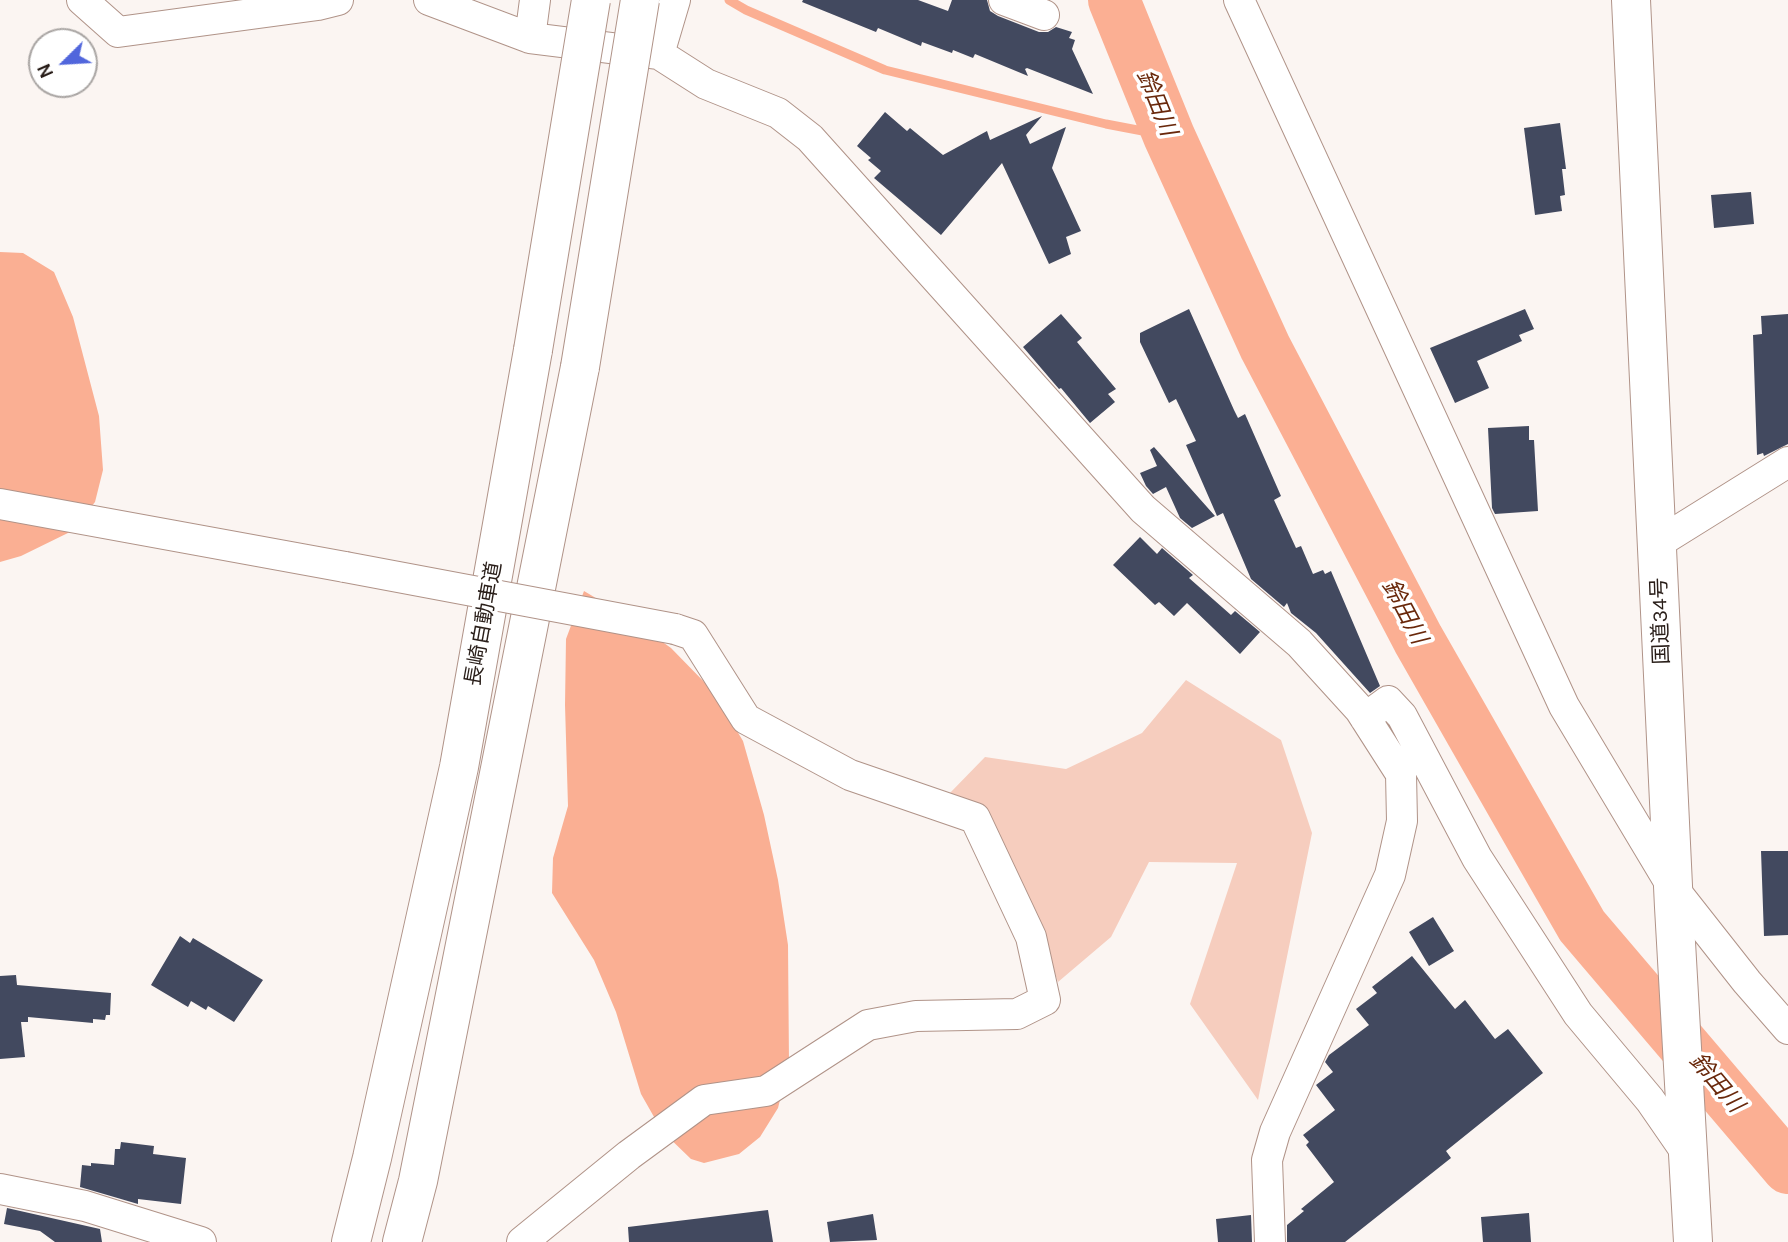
<!DOCTYPE html>
<meta charset="utf-8">
<style>
body{margin:0}
#map{position:relative;width:1788px;height:1242px;overflow:hidden;background:#fbf5f2;font-family:Karla,sans-serif}
canvas{display:block}
.north{position:absolute;left:28px;top:28px;width:70px;height:70px;box-sizing:border-box;background:#fff;border:2px solid #a9a5a3;border-radius:50%;rotate:246deg;font-size:19px;font-weight:700;line-height:28px;text-align:center;color:#291e19}
.north::after{content:'';display:block;margin:auto;width:24px;height:32px;background:#5166dc;clip-path:polygon(50% 0,100% 100%,50% 72%,0 100%)}
</style>
<div id="map">
<canvas width="1788" height="1242"></canvas>
<div class="north">N</div>
</div>
<script>
const c = document.querySelector('canvas').getContext('2d');
c.lineJoin = 'round';
function paint(path, color) { c.fillStyle = color; c.fill(path, 'evenodd'); }
function strokePath(path, color, width, dash) { c.strokeStyle = color; c.lineWidth = width; c.lineCap = dash ? 'butt' : 'round'; c.setLineDash(dash || []); c.stroke(path); }
function write(font, color, halo, rows, align = 'center') {
  c.font = font + ' Karla,"Noto Sans JP",sans-serif'; c.lineWidth = 7; c.setLineDash([]); c.textBaseline = 'middle'; c.strokeStyle = halo; c.fillStyle = color; for (const [text, x, y, turn = 0] of rows) {
    c.save(); c.translate(x, y); c.rotate((+turn || 0) * Math.PI / 180); c.textAlign = isNaN(turn) ? turn : align; if (halo) c.strokeText(text, 0, 0); c.fillText(text, 0, 0); c.restore();
  }
}
paint(new Path2D(`
 M 1186,680 L 1281,740 L 1312,833 L 1258,1100 L 1190,1004 L 1237,863 L 1149,862 L 1111,937 L 1058,982 L 1040,931 L 949,794 L 985,757 L 1066,769 L 1142,733 Z`), '#f6cdbe');
paint(new Path2D(`
 M 0,252 L 23,253 L 54,272 L 73,317 L 99,416 L 103,470 L 95,502 L 72,531 L 21,556 L 0,562 Z
 M 584,591 L 626,616 L 671,648 L 713,691 L 743,741 L 764,815 L 778,880 L 788,945 L 789,1064 L 778,1108 L 760,1137 L 739,1154 L 704,1163 L 691,1159 L 662,1131 L 641,1094 L 616,1012 L 594,960 L 552,893 L 553,858 L 568,806 L 565,705 L 566,639 Z`), '#faaf93');
strokePath(new Path2D(`
 M 729,0 L 746,10 L 885,70 L 1106,124 L 1169,136`), '#fbaf93', 9);
strokePath(new Path2D(`
 M 1114,0 L 1169,136 L 1265,347 L 1418,639 L 1539,851 L 1582,926 L 1788,1168`), '#fbaf93', 52);
paint(new Path2D(`
 M 803,0 L 918,0 L 948,11 L 952,0 L 987,0 L 990,11 L 998,16 L 1039,32 L 1048,32 L 1056,27 L 1072,32 L 1069,38 L 1075,40 L 1072,49 L 1093,94 L 1027,68 L 1025,69 L 1028,76 L 975,54 L 973,58 L 953,50 L 952,53 L 922,42 L 921,46 L 878,28 L 876,32 L 802,2 Z
 M 885,112 L 907,131 L 910,128 L 943,155 L 987,131 L 990,140 L 1042,116 L 1026,135 L 1030,144 L 1066,127 L 1052,168 L 1081,231 L 1066,237 L 1071,254 L 1049,264 L 1002,163 L 941,235 L 874,178 L 881,171 L 868,160 L 871,158 L 857,146 Z
 M 1560,123 L 1566,169 L 1562,169 L 1565,195 L 1560,196 L 1562,211 L 1535,215 L 1524,128 Z
 M 1751,192 L 1754,224 L 1714,228 L 1711,195 Z
 M 1189,309 L 1234,410 L 1238,418 L 1245,414 L 1281,496 L 1274,500 L 1296,548 L 1301,546 L 1313,574 L 1323,570 L 1325,574 L 1331,571 L 1380,686 L 1370,693 L 1316,633 L 1291,613 L 1287,603 L 1284,607 L 1251,579 L 1223,513 L 1217,516 L 1186,445 L 1196,441 L 1176,399 L 1169,403 L 1140,342 L 1140,333 Z
 M 1525,309 L 1534,329 L 1519,335 L 1522,341 L 1477,361 L 1489,388 L 1455,403 L 1430,348 Z
 M 1061,314 L 1082,338 L 1077,342 L 1116,389 L 1108,394 L 1115,402 L 1090,423 L 1061,388 L 1059,389 L 1023,347 Z
 M 1788,314 L 1788,444 L 1764,456 L 1763,453 L 1757,455 L 1753,335 L 1762,334 L 1761,316 Z
 M 1529,426 L 1529,440 L 1534,440 L 1538,511 L 1495,514 L 1492,508 L 1488,428 Z
 M 1154,447 L 1183,480 L 1215,516 L 1192,528 L 1180,518 L 1166,487 L 1153,494 L 1146,486 L 1140,473 L 1157,466 L 1150,450 Z
 M 1140,537 L 1157,554 L 1162,548 L 1193,575 L 1189,578 L 1231,615 L 1235,611 L 1260,632 L 1240,654 L 1187,603 L 1174,616 L 1159,602 L 1155,605 L 1113,565 Z
 M 1761,851 L 1788,851 L 1788,935 L 1764,936 Z
 M 1433,917 L 1454,951 L 1429,966 L 1409,932 Z
 M 180,936 L 190,943 L 193,938 L 263,980 L 234,1022 L 208,1006 L 206,1010 L 191,1001 L 188,1007 L 151,985 Z
 M 1412,956 L 1455,1009 L 1465,1000 L 1495,1039 L 1508,1029 L 1543,1073 L 1446,1151 L 1451,1158 L 1345,1242 L 1287,1242 L 1287,1225 L 1304,1211 L 1301,1209 L 1334,1182 L 1306,1145 L 1309,1142 L 1303,1135 L 1335,1110 L 1316,1085 L 1333,1072 L 1325,1062 L 1329,1055 L 1369,1025 L 1356,1009 L 1377,993 L 1372,987 Z
 M 16,975 L 17,985 L 111,993 L 110,1015 L 106,1015 L 105,1020 L 93,1019 L 93,1023 L 28,1017 L 28,1022 L 21,1022 L 25,1057 L 0,1059 L 0,976 Z
 M 121,1142 L 154,1146 L 153,1154 L 186,1158 L 181,1204 L 138,1199 L 138,1204 L 80,1187 L 82,1165 L 91,1166 L 91,1163 L 114,1165 L 115,1149 L 120,1149 Z
 M 7,1208 L 100,1229 L 102,1242 L 55,1242 L 40,1231 L 4,1224 Z
 M 768,1210 L 773,1242 L 629,1242 L 628,1227 Z
 M 1529,1213 L 1531,1242 L 1483,1242 L 1481,1217 Z
 M 873,1214 L 877,1240 L 830,1242 L 827,1222 Z
 M 1251,1215 L 1252,1242 L 1218,1242 L 1216,1219 Z`), '#42495f');
const minor = new Path2D(`
 M 82,0 L 118,32 L 318,5 L 338,0
 M 429,0 L 530,38 L 659,54 L 706,84 L 778,113 L 810,138 L 1143,509 L 1299,643 L 1360,710 L 1401,774 L 1402,821 L 1390,875 L 1275,1132 L 1267,1160 L 1270,1242
 M 1004,0 L 1044,15
 M 1239,0 L 1564,706 L 1673,888 L 1747,982 L 1788,1029
 M 530,38 L 535,0
 M 659,54 L 675,0
 M 0,504 L 345,567
 M 1658,543 L 1788,462
 M 1365,718 L 1388,701 L 1402,716 L 1477,858 L 1578,1014 L 1650,1100 L 1688,1155
 M 0,1189 L 85,1206 L 201,1242
 M 522,1242 L 629,1155 L 704,1100 L 766,1091 L 868,1025 L 916,1016 L 1017,1014 L 1045,1000 L 1031,937 L 975,818 L 850,775 L 746,719 L 693,635 L 675,629`);
const trunk = new Path2D(`
 M 1631,0 L 1674,907 L 1693,1242`);
const motorway = new Path2D(`
 M 351,1242 L 372,1158 L 459,767 L 533,350
 M 402,1242 L 418,1181 L 580,367`);
strokePath(minor, '#b09388', 32);
strokePath(trunk, '#b09388', 40);
strokePath(motorway, '#b09388', 40);
strokePath(minor, '#fff', 30);
strokePath(trunk, '#fff', 38);
strokePath(motorway, '#fff', 38);
const minorBridge = new Path2D(`
 M 345,567 L 675,629`);
const motorwayBridge = new Path2D(`
 M 533,350 L 591,0
 M 580,367 L 640,0`);
strokePath(minorBridge, '#b09388', 32, []);
strokePath(motorwayBridge, '#b09388', 40, []);
strokePath(minorBridge, '#fff', 30);
strokePath(motorwayBridge, '#fff', 38);
write('21px', '#291e19', '#fff', [
 ["国道34号",1661,621,-92],
 ["長崎自動車道",484,624,-80]
]);
write('italic 23px', '#69280b', '#fff', [
 ["鈴田川",1156,103,68],
 ["鈴田川",1404,612,62],
 ["鈴田川",1716,1083,50]
]);
</script>
